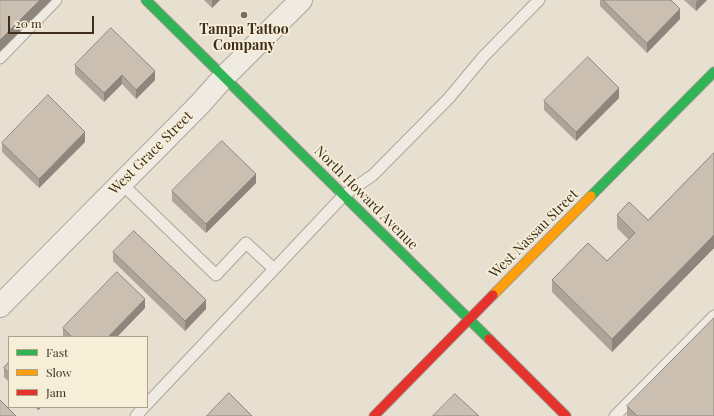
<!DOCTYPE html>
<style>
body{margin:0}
#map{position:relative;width:714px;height:416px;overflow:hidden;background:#e7e0d1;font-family:"Playfair Display",serif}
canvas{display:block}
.legend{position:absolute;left:8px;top:336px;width:140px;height:72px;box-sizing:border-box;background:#f7eed8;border:1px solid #ada18e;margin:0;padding:5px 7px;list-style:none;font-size:12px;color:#3d2e20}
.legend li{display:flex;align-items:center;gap:8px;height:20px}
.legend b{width:20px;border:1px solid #ada18e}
.scale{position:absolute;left:8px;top:16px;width:86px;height:18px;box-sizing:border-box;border:2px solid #3d2e20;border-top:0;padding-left:5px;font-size:12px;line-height:14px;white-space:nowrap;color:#3d2e20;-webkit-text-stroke:3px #f7eed8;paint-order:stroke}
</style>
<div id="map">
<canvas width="714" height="416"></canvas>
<ul class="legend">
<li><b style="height:5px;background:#30b455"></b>Fast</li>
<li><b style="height:5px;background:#ff9f0a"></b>Slow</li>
<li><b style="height:5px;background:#e5322d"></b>Jam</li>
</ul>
<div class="scale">20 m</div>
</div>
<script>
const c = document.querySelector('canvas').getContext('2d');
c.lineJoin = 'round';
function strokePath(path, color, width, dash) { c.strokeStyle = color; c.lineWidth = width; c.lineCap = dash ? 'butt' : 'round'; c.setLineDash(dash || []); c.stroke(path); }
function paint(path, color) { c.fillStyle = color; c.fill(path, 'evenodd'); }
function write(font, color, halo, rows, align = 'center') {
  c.font = font + ' "Playfair Display",serif'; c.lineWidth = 3.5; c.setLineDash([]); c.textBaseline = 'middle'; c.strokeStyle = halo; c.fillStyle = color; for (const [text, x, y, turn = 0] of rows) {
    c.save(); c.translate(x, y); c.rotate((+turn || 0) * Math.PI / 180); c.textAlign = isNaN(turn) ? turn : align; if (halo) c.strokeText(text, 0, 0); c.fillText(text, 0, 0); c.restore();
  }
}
const lane = new Path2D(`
 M 0,58 L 56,0
 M 121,183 L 216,275 L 246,243 L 274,269
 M 147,404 L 344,195 L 373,175 L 449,98 L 484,56 L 539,0
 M 136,416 L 144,407
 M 615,416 L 714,316`);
const street = new Path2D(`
 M 0,306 L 200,104 L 224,77 L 301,0`);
const fast = new Path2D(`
 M 146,0 L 489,339
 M 591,196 L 714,72`);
const slow = new Path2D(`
 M 493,295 L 591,196`);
const jam = new Path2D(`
 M 489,339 L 566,416
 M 374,416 L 493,295`);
strokePath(lane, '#ada599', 13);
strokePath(street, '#ada599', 24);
strokePath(fast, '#9c958a', 11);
strokePath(slow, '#9c958a', 11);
strokePath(jam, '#9c958a', 11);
strokePath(lane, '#efebe3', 11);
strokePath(street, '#efebe3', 22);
strokePath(fast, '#30b455', 9);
strokePath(slow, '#ff9f0a', 9);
strokePath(jam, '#e5322d', 9);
paint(new Path2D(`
 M 204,0 L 220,0 L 212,8 Z
 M 600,0 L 671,0 L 680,19 L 647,53 L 600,6 Z
 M 684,0 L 707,0 L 696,11 Z
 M 75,65 L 155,80 L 136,99 L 122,84 L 104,102 L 75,74 Z
 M 619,98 L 576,141 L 544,110 L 544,101 Z
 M 85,142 L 39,188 L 2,152 L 2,143 Z
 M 714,153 L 714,248 L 612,352 L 552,292 L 552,280 L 607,261 L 629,240 L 617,228 L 617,215 L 648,220 Z
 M 256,183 L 206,233 L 172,201 L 172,191 Z
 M 113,252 L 206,309 L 185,331 L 113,261 Z
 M 145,308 L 117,337 L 63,337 L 63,328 Z
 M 9,362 L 9,382 L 4,377 L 4,368 Z
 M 627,406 L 714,416 L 627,416 Z
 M 35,407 L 42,407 L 38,410 Z`), '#afa499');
paint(new Path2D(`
 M 40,0 L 52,0 L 0,52 L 0,40 Z
 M 212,0 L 220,0 L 212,8 Z
 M 698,0 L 707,0 L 696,11 L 696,2 Z
 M 680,9 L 680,19 L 647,53 L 647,43 Z
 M 155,71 L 155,80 L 136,99 L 136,90 Z
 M 122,75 L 122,84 L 104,102 L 104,93 Z
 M 619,88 L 619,98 L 576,141 L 576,132 Z
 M 85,132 L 85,142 L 39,188 L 39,179 Z
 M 256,174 L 256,183 L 206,233 L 206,224 Z
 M 714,235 L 714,248 L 612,352 L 612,339 Z
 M 145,299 L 145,308 L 117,337 L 108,337 Z
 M 206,300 L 206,309 L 185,331 L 185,321 Z
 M 38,407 L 42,407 L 38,410 Z`), '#8e867d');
const building = new Path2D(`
 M 0,0 L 40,0 L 0,40 Z
 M 603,0 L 671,0 L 680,9 L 647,43 Z
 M 111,28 L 155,71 L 136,90 L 122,75 L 104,93 L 75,65 Z
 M 588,57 L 619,88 L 576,132 L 544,101 Z
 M 48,95 L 85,132 L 39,179 L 2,143 Z
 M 222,141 L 256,174 L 206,224 L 172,191 Z
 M 714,153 L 714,235 L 612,339 L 552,280 L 588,243 L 607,261 L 635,233 L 617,215 L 629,202 L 648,220 Z
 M 134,231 L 206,300 L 185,321 L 113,252 Z
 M 117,272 L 145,299 L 108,337 L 72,337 L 63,328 Z
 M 714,318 L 714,416 L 637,416 L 627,406 Z
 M 9,362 L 9,373 L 4,368 Z
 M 229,393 L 252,416 L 207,416 Z
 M 455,394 L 479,416 L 433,416 Z
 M 0,400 L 16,416 L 0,416 Z`);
paint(building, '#cbbfb2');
strokePath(building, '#8e867d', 1);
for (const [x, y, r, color] of [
 [244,15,4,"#786c5e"]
]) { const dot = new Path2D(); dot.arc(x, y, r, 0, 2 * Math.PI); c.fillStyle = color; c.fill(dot); strokePath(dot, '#f7eed8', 1.5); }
write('bold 14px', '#3d2e20', '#f7eed8', [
 ["Tampa Tattoo",244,30],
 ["Company",244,46]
]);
write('14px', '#3d2e20', '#f7eed8', [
 ["West Grace Street",151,153,-45],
 ["North Howard Avenue",366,198,45],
 ["West Nassau Street",534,234,-45]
]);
</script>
